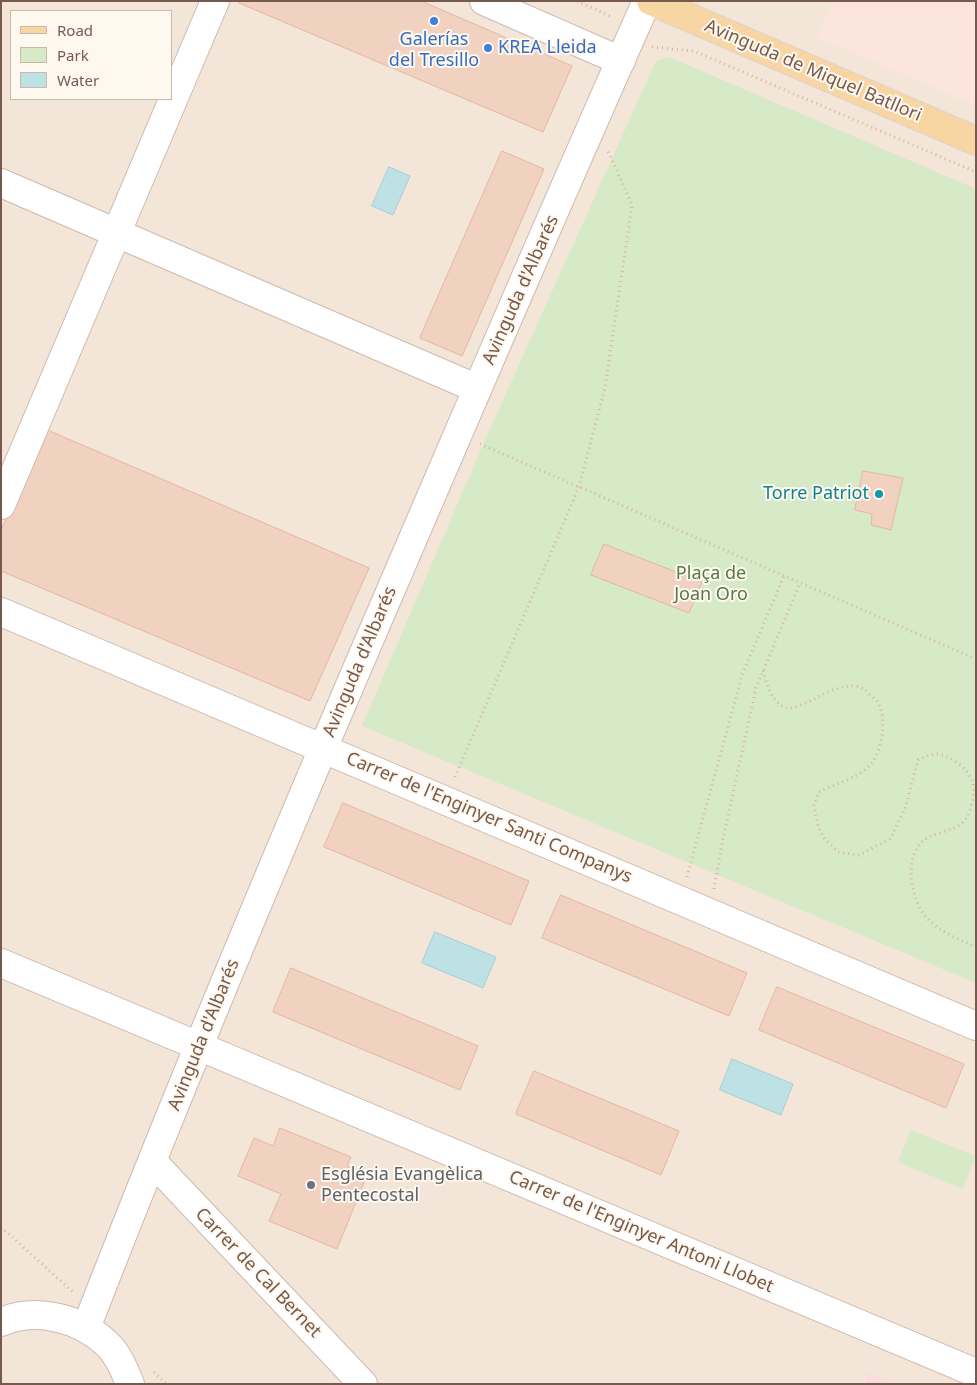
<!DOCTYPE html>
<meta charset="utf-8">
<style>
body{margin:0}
#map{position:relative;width:977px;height:1385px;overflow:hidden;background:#fcf4e8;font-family:"Noto Sans",sans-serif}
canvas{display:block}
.frame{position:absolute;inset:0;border:2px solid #765a4d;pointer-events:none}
.legend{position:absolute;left:10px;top:10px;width:162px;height:90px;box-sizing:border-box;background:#fef8ef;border:1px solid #c8b9ae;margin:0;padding:6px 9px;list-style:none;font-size:15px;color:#765a4d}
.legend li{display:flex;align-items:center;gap:10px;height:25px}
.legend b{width:25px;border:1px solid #c8b9ae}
</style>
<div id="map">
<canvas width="977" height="1385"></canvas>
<div class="frame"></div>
<ul class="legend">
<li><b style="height:6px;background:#f8d6a3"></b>Road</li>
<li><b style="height:14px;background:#d6eac7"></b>Park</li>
<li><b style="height:14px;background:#bde1e5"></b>Water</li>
</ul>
</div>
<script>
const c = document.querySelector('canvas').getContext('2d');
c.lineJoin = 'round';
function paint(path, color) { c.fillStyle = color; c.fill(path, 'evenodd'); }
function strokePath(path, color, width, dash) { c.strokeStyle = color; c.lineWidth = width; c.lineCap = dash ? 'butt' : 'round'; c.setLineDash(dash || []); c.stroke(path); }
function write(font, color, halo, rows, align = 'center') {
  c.font = font + ' "Noto Sans",sans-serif'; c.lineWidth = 4; c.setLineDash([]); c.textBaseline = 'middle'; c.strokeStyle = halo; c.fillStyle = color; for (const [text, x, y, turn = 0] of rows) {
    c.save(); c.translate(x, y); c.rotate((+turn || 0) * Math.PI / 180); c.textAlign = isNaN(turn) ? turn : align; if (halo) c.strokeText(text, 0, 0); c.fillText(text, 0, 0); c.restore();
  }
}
paint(new Path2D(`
 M 1,1 L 976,1 L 976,1384 L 1,1384 ZM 11,11 L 171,11 L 171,99 L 11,99 Z`), '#f3e5d7');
paint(new Path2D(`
 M 833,1 L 976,1 L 976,106 L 817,37 Z`), '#fce5dd');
paint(new Path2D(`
 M 867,1372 L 894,1384 L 865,1384 Z`), '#f9dce0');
paint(new Path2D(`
 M 669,57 L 976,189 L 976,983 L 362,726 L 486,438 L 656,61 Z
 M 911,1130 L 976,1156 L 963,1189 L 898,1162 Z`), '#d6eac7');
const water = new Path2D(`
 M 389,167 L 410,176 L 393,215 L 372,206 Z
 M 435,932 L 496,957 L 483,988 L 422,963 Z
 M 732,1059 L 793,1084 L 781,1115 L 720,1090 Z`);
paint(water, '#bde1e5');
strokePath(water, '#a3d1d7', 1);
const building = new Path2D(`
 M 240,1 L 421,1 L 572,66 L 543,132 L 239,3 Z
 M 502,151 L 544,169 L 462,356 L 420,338 Z
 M 45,429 L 369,568 L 310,701 L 1,571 L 1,531 Z
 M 863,471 L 903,478 L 891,530 L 871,525 L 872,514 L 855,510 Z
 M 604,544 L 702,582 L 689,613 L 591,575 Z
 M 343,803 L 529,881 L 511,925 L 324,847 Z
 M 561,895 L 747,973 L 729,1016 L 542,938 Z
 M 291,968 L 478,1046 L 460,1090 L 273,1012 Z
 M 777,987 L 964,1064 L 946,1108 L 759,1030 Z
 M 534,1071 L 679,1131 L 661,1175 L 516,1114 Z
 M 280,1128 L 351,1157 L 347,1166 L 367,1175 L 337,1249 L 269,1221 L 281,1194 L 238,1176 L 254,1138 L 273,1146 Z`);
paint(building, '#f1d2c1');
strokePath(building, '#e3b8a2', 1);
const minor = new Path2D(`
 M 484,1 L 621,61
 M 1,183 L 464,383
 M 1,505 L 215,1
 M 1,612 L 976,1026
 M 1,963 L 976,1373
 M 153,1162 L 363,1384
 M 1,1322 C 36,1307 79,1318 106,1343 C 118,1354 124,1369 130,1384
 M 86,1328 C 183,1078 287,831 393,585 C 477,390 560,195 647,1`);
const major = new Path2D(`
 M 651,1 L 976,141`);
strokePath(minor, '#cebbaf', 30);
strokePath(major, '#dbd4d1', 30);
strokePath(new Path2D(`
 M 577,1 L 612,17
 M 652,47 L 694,51 L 976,172
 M 480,444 L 976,659
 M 763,671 C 767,684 771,701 784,707 C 800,714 833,680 859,687 C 863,688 865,690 868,693 C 871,696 877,700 879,704 C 887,722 882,755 867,768 C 855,779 834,784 819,792 L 814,805 L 818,826 L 824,838 L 838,852 L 859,855 L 890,839 L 905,809 L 918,760 C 924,757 930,755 936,754 C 949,754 968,769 972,780 C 976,790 972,808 967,817 C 959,831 939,831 927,838 C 902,854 910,899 927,918 C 939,932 959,939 976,947
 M 455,777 L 579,487 L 605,388 L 632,205 L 608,151
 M 687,877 L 742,675 L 784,576
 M 714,889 L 722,844 L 756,688 L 800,583
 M 1,1227 L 73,1292
 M 154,1372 L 166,1384`), '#d6b5a3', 3, [1, 4]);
strokePath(minor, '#fff', 28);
strokePath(major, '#f8d6a3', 28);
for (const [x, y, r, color] of [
 [434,21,5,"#3f7fe0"],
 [488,48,5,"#3f7fe0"],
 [879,494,5,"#0f9aa8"],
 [311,1185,5,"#6b7280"]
]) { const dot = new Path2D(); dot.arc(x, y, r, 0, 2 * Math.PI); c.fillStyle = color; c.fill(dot); strokePath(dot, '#fef8ef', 2); }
write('18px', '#366cbe', '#fef8ef', [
 ["Galerías",434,40],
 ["del Tresillo",434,61],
 ["KREA Lleida",498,48,"left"]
]);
write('18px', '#765a4d', '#fef8ef', [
 ["Avinguda de Miquel Batllori",813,71,23],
 ["Avinguda d'Albarés",521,290,-66],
 ["Avinguda d'Albarés",360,662,-67],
 ["Carrer de l'Enginyer Santi Companys",489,818,23],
 ["Avinguda d'Albarés",204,1035,-68],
 ["Carrer de l'Enginyer Antoni Llobet",641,1232,23],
 ["Carrer de Cal Bernet",258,1273,46]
]);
write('18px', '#0d838f', '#fef8ef', [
 ["Torre Patriot",869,494]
], 'right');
write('18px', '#567b44', '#fef8ef', [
 ["Plaça de",711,574],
 ["Joan Oro",711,595]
]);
write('18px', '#5b616d', '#fef8ef', [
 ["Església Evangèlica",321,1175],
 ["Pentecostal",321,1196]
], 'left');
</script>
